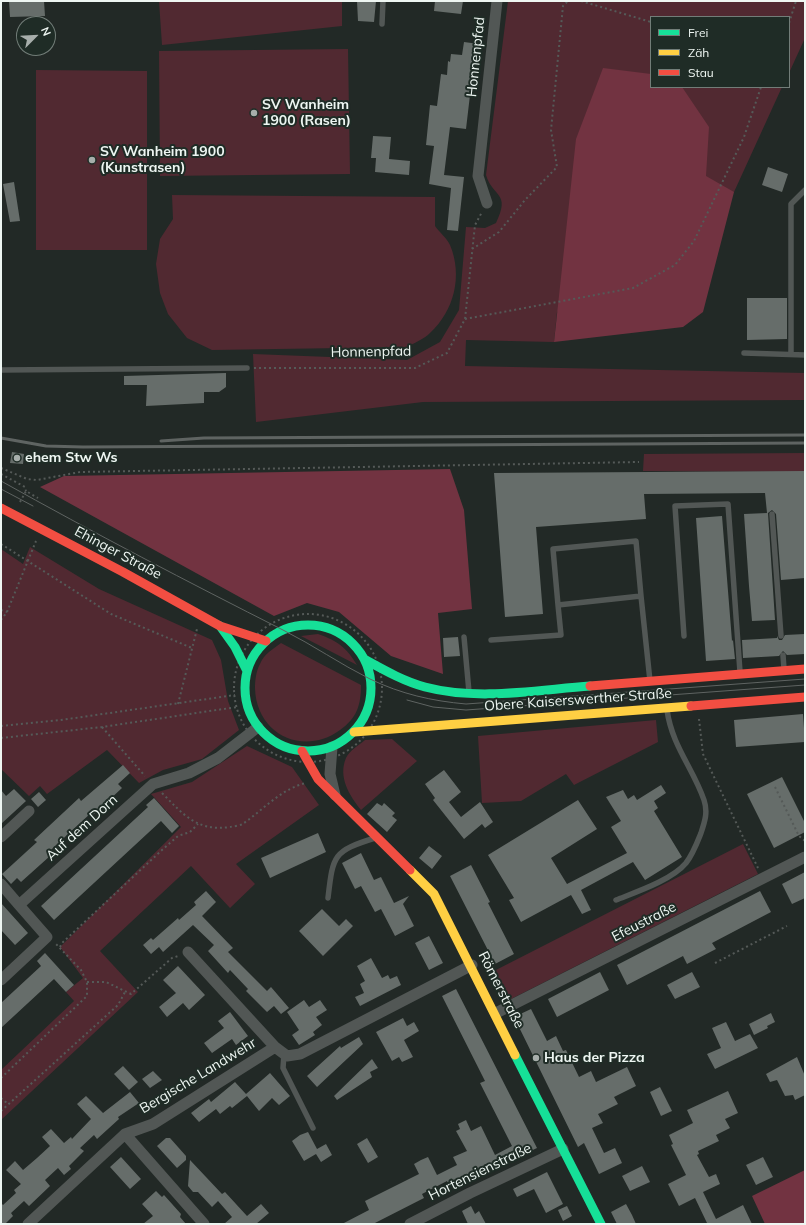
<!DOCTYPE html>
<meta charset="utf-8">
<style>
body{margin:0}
#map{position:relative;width:806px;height:1225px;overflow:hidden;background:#222926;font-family:Mulish,sans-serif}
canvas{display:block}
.frame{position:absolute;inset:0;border:2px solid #eef6f2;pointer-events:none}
.legend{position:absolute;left:650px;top:16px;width:140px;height:72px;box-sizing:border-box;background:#1f2c26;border:1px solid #727d78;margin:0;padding:5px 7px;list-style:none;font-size:12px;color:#eef6f2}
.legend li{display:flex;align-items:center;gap:8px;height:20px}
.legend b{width:20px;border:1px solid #727d78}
.north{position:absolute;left:16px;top:16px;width:40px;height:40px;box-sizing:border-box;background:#1f2c26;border:1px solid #727d78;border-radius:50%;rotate:66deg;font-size:11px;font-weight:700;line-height:16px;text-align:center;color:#eef6f2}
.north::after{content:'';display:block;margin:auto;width:14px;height:18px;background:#a7aeab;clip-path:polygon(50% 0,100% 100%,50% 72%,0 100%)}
</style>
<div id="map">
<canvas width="806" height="1225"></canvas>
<div class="frame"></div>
<ul class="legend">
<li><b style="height:5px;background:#16e098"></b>Frei</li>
<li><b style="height:5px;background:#ffcf43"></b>Zäh</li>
<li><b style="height:5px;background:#f24e42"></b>Stau</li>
</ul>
<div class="north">N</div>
</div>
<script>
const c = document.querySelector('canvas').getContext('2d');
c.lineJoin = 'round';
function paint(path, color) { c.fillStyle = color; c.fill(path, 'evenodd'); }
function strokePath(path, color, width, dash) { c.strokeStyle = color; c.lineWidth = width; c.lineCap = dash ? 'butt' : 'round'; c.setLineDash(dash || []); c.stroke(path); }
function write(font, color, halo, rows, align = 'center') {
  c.font = font + ' Mulish,sans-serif'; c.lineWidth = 4; c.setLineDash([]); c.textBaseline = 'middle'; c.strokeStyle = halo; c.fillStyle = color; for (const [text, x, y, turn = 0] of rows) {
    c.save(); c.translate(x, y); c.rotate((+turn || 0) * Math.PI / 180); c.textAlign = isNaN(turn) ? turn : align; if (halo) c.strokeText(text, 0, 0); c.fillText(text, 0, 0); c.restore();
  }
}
paint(new Path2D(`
 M 159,1 L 342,1 L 342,26 L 162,45 Z
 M 508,1 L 805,1 L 805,38 L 789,73 L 789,17 L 651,17 L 651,87 L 782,87 L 734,192 L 557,312 L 554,342 L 466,340 L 465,366 L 805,373 L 805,400 L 423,402 L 256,422 L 253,354 L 407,360 L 440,342 L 459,310 L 466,227 L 485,228 L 496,223 C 511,192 493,198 486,175 Z
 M 348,49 L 350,174 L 160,176 L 159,51 Z
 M 36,70 L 147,71 L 147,250 L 36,250 Z
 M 172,195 L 435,197 L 435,226 C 439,232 447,238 450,245 C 463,276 454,311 430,333 C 424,339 414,343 407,347 L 212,350 L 187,338 L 168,314 L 160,293 L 156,264 L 160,239 L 173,219 Z
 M 805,453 L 805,472 L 643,471 L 644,454 Z
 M 30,547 L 99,589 L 212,640 L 221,660 L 228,701 L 239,730 L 202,759 L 163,770 L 139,783 L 107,750 L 47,794 L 40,786 L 29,796 L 1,769 L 1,549 L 23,564 Z
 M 318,634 C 338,641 346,647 357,665 L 301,636 Z
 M 281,643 L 361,685 C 361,705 357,718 340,730 C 303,757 256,734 255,688 C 255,681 256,671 260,664 C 264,654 273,649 281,643 Z
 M 656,720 L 658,742 L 574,785 L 566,774 L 521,801 L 482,803 L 478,736 Z
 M 392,739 L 417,761 L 361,810 C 349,795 338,777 346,758 C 349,751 359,745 365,740 Z
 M 247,746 L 292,767 L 319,805 L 236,864 L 255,884 L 230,908 L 191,866 L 100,951 L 138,992 L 1,1120 L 1,1070 L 74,1001 L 66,992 L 83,978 L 60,947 L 181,827 L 151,794 L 192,782 Z
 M 743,844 L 758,874 L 505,1002 L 490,973 Z`), '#512931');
paint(new Path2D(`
 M 603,68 L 651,74 L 651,87 L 682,87 L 709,127 L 706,176 L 734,192 L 703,312 L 683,327 L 554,342 L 576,139 Z
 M 450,469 L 464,510 L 472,609 L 438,613 L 443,674 L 391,656 L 339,612 L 307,603 L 274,616 L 40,487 L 64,476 Z
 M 805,1170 L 805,1224 L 765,1224 L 752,1196 Z`), '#723341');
paint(new Path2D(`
 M 9,1 L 44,1 L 45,16 L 10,17 Z
 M 357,1 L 376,1 L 374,22 L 358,21 Z
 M 435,1 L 463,1 L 461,14 L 434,11 Z
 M 464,42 L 479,44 L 473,95 L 470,95 L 466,129 L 450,127 L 444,175 L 464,177 L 458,231 L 447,230 L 451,188 L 429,184 L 434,146 L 426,145 L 430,105 L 437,106 L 441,74 L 447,75 L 448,61 L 450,62 L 451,54 L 462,55 Z
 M 373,136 L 391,137 L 389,159 L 410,161 L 409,175 L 375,172 L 376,158 L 371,158 Z
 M 768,167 L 788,174 L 782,192 L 762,185 Z
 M 14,182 L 20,221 L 10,222 L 3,184 Z
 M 747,298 L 787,298 L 787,339 L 747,340 Z
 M 226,373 L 226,387 L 219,392 L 204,392 L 204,403 L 146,406 L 147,385 L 124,385 L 124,376 Z
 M 12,452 L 24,454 L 23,464 L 10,463 Z
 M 804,471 L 805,578 L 781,580 L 776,514 L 772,510 L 768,513 L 775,620 L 752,621 L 749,586 L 744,514 L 767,513 L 765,493 L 644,494 L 646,519 L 536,527 L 543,614 L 505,617 L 494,473 Z
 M 722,516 L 732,641 L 733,640 L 735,659 L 706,661 L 696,518 Z
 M 805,634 L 805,654 L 787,655 L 783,651 L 779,656 L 743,658 L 742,640 L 777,638 L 777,636 L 779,640 L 782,640 L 785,635 Z
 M 458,637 L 460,656 L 444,657 L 443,638 Z
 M 803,714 L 805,742 L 736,747 L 734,720 Z
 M 123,765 L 130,773 L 118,784 L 122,788 L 93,815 L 91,813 L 54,847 L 48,853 L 50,856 L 21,882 L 17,878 L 11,884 L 2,874 L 37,842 L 34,840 L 79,798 L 81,801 Z
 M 444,770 L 461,792 L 449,802 L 461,817 L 480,802 L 493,822 L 485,828 L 482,824 L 464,839 L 433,800 L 435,798 L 425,784 Z
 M 782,777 L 805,823 L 805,832 L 774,848 L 747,794 Z
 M 661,785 L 666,793 L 654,801 L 658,808 L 654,811 L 682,857 L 645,880 L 633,862 L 581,890 L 591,910 L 582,914 L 571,895 L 521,922 L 509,900 L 514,898 L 488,855 L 578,800 L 597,829 L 551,858 L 567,884 L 627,853 L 611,827 L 621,821 L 606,797 L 623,790 L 628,799 L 634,795 L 637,800 Z
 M 14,789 L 26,801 L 1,824 L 1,790 L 6,796 Z
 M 39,792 L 46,800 L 38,807 L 31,799 Z
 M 154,798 L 179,826 L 172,833 L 161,821 L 54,920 L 41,906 L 148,807 L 146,805 Z
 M 377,803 L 382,806 L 384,803 L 395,813 L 392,816 L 397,820 L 387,832 L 367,814 Z
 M 318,833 L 326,852 L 270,878 L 261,858 Z
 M 429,846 L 442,856 L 432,869 L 419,858 Z
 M 361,853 L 374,880 L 381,877 L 394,903 L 409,896 L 403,904 L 414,926 L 395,936 L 381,909 L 375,912 L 361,886 L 355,889 L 342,863 Z
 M 471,865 L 490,902 L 488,903 L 514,954 L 495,964 L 450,876 Z
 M 805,872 L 805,898 L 792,904 L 782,884 Z
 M 206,891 L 216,902 L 202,916 L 233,948 L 228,952 L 267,991 L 271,987 L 289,1008 L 281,1014 L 274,1006 L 267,1012 L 246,991 L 248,989 L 230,970 L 228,973 L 208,951 L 214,945 L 193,925 L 163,952 L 159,947 L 151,954 L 143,945 L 151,938 L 153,940 L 178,918 L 179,920 L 196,905 L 194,902 Z
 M 760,891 L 771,912 L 712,943 L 716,949 L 687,964 L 683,956 L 627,985 L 617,965 Z
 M 1,903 L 28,933 L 15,945 L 1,930 Z
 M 322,909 L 339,926 L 346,919 L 353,926 L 323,956 L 299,931 Z
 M 429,936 L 443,963 L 429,970 L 415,943 Z
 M 45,953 L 74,985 L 66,992 L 54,979 L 1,1028 L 1,1003 L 41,966 L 37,961 Z
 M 371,958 L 382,978 L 388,975 L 390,979 L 397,976 L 401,985 L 360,1006 L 355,997 L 364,993 L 360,984 L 365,981 L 357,966 Z
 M 178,966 L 205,995 L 189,1010 L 183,1003 L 167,1017 L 159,1007 L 176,993 L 163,980 Z
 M 600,972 L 609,990 L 557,1017 L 548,999 Z
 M 692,972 L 700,987 L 675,999 L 667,985 Z
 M 456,989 L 537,1148 L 518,1157 L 516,1155 L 482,1172 L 481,1170 L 449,1185 L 447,1181 L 422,1194 L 424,1198 L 373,1224 L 342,1224 L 369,1210 L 365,1201 L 419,1174 L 414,1164 L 421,1160 L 428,1157 L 437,1175 L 457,1165 L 453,1157 L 467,1151 L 456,1131 L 460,1129 L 458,1124 L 466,1120 L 471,1131 L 481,1126 L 495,1155 L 512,1146 L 480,1083 L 485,1081 L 442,996 Z
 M 304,1000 L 309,1007 L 320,1000 L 327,1010 L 316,1017 L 322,1025 L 313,1032 L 315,1035 L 299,1045 L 292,1035 L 299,1030 L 287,1012 Z
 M 531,1009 L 547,1041 L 556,1036 L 563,1051 L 566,1050 L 579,1077 L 591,1071 L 596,1082 L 627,1067 L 636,1086 L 614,1097 L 618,1104 L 598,1114 L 603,1123 L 592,1128 L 604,1153 L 615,1148 L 622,1163 L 599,1174 L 584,1143 L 578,1147 L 514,1017 Z
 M 230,1012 L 248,1036 L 236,1045 L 232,1039 L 212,1053 L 204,1043 L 224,1028 L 218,1021 Z
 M 771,1013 L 775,1022 L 767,1026 L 768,1028 L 754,1035 L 749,1024 Z
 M 403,1018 L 407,1026 L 414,1022 L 419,1031 L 404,1040 L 413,1057 L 402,1062 L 399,1057 L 392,1061 L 376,1032 Z
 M 726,1022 L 735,1041 L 750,1034 L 758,1048 L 715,1069 L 707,1054 L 721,1048 L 712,1028 Z
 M 359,1037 L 363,1044 L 317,1087 L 307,1076 L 340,1046 L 341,1048 Z
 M 797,1057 L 805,1076 L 805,1095 L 795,1100 L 793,1095 L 785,1096 L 777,1080 L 770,1082 L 766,1074 Z
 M 372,1059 L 378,1068 L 370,1072 L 372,1077 L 337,1100 L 334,1096 Z
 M 123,1066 L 138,1082 L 129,1090 L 114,1074 Z
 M 153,1071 L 162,1080 L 150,1088 L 142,1079 Z
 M 270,1073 L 290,1096 L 279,1105 L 272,1098 L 259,1111 L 247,1096 L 232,1108 L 230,1106 L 220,1114 L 216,1109 L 199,1122 L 191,1113 L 209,1099 L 211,1102 L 235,1082 L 246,1094 Z
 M 660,1087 L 672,1111 L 661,1116 L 650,1092 Z
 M 728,1091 L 738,1113 L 725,1119 L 730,1128 L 716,1135 L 719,1141 L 698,1151 L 699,1154 L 697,1155 L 709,1177 L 716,1174 L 720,1184 L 703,1192 L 716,1219 L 743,1205 L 752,1224 L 705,1224 L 707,1223 L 695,1198 L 679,1206 L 668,1184 L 686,1175 L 671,1145 L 673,1144 L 669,1135 L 693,1123 L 687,1110 Z
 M 130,1092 L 139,1103 L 118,1117 L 119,1119 L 97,1139 L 94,1135 L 80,1148 L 84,1151 L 69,1166 L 71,1169 L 64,1175 L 58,1168 L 45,1180 L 50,1186 L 29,1206 L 24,1201 L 11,1213 L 13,1216 L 5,1224 L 1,1224 L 1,1203 L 3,1205 L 16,1193 L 14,1190 L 21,1184 L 6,1170 L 15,1161 L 23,1170 L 37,1158 L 50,1146 L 42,1137 L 51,1129 L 64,1143 L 71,1137 L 72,1139 L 91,1119 L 77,1104 L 86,1096 L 103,1113 Z
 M 308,1132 L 317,1149 L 326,1144 L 332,1155 L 321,1162 L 316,1154 L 304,1161 L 292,1141 L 300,1135 Z
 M 166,1138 L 170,1138 L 186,1156 L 186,1160 L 177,1168 L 157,1146 Z
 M 367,1138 L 378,1157 L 368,1163 L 357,1144 Z
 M 121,1157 L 141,1179 L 130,1189 L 110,1167 Z
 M 763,1157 L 773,1177 L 756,1185 L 746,1165 Z
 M 190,1160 L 222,1194 L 225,1192 L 247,1216 L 261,1204 L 269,1213 L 256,1224 L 224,1224 L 232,1217 L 218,1201 L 212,1207 L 198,1192 L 193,1192 L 188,1186 Z
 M 642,1166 L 650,1182 L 630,1191 L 622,1176 Z
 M 547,1172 L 563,1204 L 546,1213 L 534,1189 L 517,1197 L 513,1189 Z
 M 156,1191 L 162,1197 L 164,1195 L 181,1214 L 180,1217 L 186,1224 L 143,1224 L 153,1216 L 142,1204 Z
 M 626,1204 L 632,1215 L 636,1224 L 617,1224 L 611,1212 Z
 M 471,1206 L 475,1214 L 479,1211 L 486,1224 L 468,1224 L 462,1211 Z
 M 567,1206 L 572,1216 L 563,1221 L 558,1210 Z`), '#666d6a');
strokePath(new Path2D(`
 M 581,1 L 651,22
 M 789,23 L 796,1
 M 472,249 L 499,232 L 525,200 L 557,167 L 551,130 L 563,6 L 568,1
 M 465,319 L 633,288 L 675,265 L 694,241 L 744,137 L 761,87
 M 254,368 L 415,368 L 447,353 L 465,319 L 475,225 L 482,212
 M 1,468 L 27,479 L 37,480 L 80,472 L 639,462
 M 1,474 L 25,487 L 26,491
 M 20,502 L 26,491 L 38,498
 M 1,544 L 111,614 L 192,648
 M 1,610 L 7,612
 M234 688a74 74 0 1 1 148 0a74 74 0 1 1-148 0Z
 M 1,620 L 7,612 L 36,541
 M 178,704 L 197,629
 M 699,719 L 703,754 L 758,868
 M 1,726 L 61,720 L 235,695
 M 102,727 L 145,776
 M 1,738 L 102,727 L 237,707
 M 775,787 L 799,836 L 805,841
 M 162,793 C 183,814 197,832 230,827 C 234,826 241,826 244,823 C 264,809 281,789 306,783
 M 60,947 L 62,943 L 162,850 L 178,836 L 190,832 L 198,824
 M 715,963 L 787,926
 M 87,982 L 106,982 L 131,994 L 172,958 L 178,956
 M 1,1078 L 87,996 L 87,982 L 81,970 L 56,944
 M 1,1098 L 8,1104
 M 1,1111 L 118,1005 L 125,992`), '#555a58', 2, [2, 3]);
strokePath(new Path2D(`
 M 382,24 L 383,1
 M 744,353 L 805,355
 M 791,354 L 791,204 L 805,190
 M 1,370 L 247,368
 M 772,514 L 781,636
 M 641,596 L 636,541 L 553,549 L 558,605 L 641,596 L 650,681
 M 684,636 L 675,506 L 728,504 L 740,672
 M 464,637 L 469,692
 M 491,640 L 561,635 L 558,605
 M 783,655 L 784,669
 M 328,898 C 333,855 333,851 375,838
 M 616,900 C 636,892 672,880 686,863 C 693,854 697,843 701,833 C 705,821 708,812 704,800 C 693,768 672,746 667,710
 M 284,1054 L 283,1068 L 313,1128`), '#525755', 5.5);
strokePath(new Path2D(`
 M 487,203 L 478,176 L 497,1
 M 332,747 L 330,774 L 335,795
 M 1,837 L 29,811
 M 1,884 L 19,905
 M 188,952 L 275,1047
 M 1,980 L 47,937 L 19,905 L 153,784 L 189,773 L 218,758 L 258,727
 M 496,1013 L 805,857
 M 125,1134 L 204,1224
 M 28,1224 L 125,1134 L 153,1124 L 275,1047 L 287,1056 L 300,1054 L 472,965
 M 410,1224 L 470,1193 L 563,1149`), '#525755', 11);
strokePath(new Path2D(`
 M245 688a63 63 0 1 1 126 0a63 63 0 1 1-126 0Z
 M 220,626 L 235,647 L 247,671
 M 364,659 C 384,670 403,681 425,687 C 478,701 536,690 590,686
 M 515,1055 L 601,1224`), '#16e098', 9);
strokePath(new Path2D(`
 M 354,732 L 691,706
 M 410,870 L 434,894 L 515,1055`), '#ffcf43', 9);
strokePath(new Path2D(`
 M 1,508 L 123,572 L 220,626 L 266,641
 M 590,686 L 805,669
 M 691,706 L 805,697
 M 302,751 L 318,779 L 410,870`), '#f24e42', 9);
strokePath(new Path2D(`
 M 1,481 C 94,533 188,582 283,630 C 313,645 340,664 370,679 C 401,694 432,701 466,704 L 805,679
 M 1,489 L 33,506
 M 407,700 L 433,707 L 466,710 L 805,685`), '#5f6462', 1);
strokePath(new Path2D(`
 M 1,438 L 46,446 L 83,447 L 805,443
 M 161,441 L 204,438 L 805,435`), '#5f6462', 3);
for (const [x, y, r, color] of [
 [254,113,4,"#a7aeab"],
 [92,160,4,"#a7aeab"],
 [17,458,4,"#a7aeab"],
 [536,1058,4,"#a7aeab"]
]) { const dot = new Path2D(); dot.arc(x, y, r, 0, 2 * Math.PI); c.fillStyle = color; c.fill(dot); strokePath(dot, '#1f2c26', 1.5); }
write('14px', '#eef6f2', '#1f2c26', [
 ["Honnenpfad",476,57,-84],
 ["Honnenpfad",371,352,-1],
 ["Ehinger Straße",118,553,28],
 ["Obere Kaiserswerther Straße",578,700,-4],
 ["Auf dem Dorn",82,828,-42],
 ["Efeustraße",644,922,-27],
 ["Römerstraße",501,990,63],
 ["Bergische Landwehr",198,1076,-31],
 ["Hortensienstraße",480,1172,-26]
]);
write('bold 14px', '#eef6f2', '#1f2c26', [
 ["SV Wanheim",262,105],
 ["1900 (Rasen)",262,121],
 ["SV Wanheim 1900",100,152],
 ["(Kunstrasen)",100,168],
 ["ehem Stw Ws",25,458],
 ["Haus der Pizza",544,1058]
], 'left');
</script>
